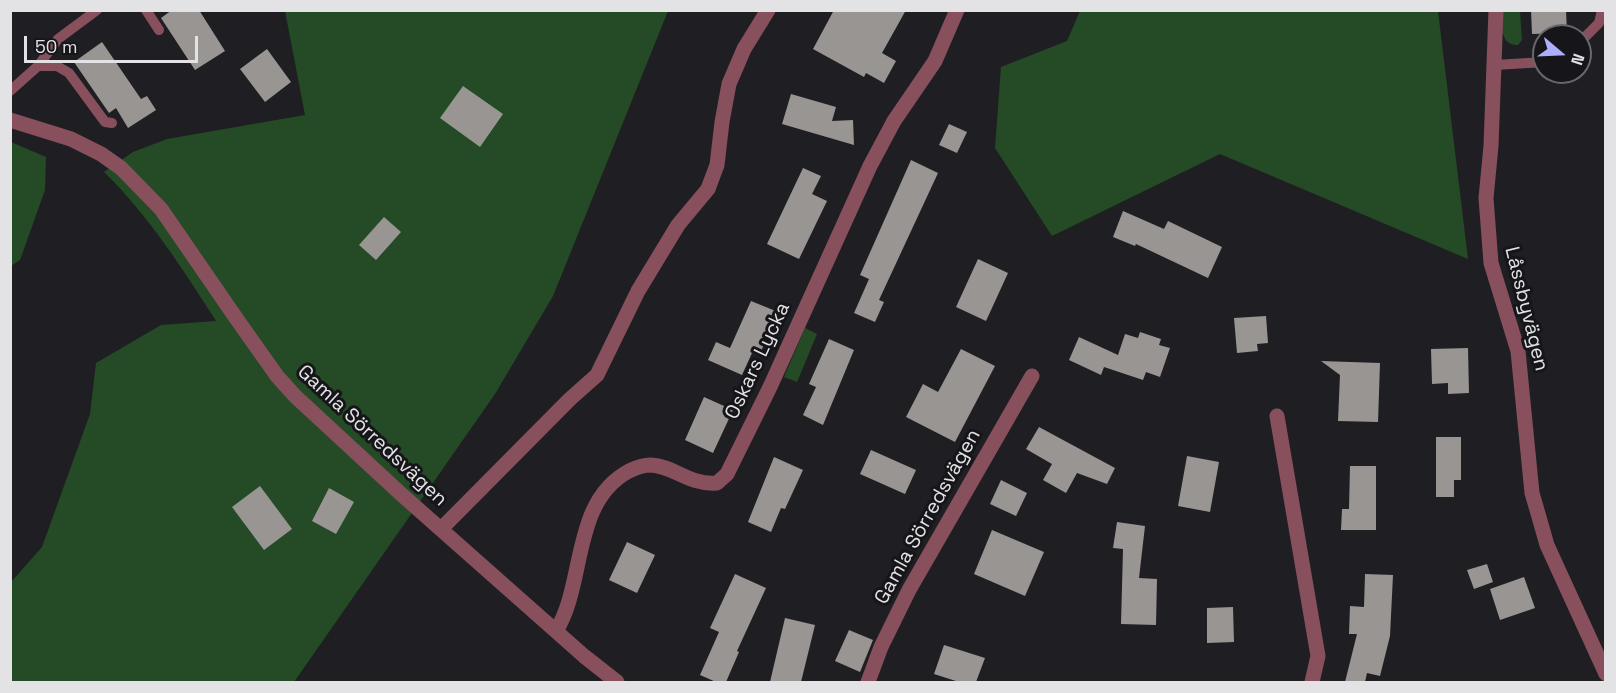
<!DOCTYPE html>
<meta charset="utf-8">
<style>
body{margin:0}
#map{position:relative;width:1616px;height:693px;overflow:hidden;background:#1f1f23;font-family:"Space Grotesk",sans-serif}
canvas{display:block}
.frame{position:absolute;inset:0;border:12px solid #e3e3e6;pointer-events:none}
.north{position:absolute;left:1532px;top:24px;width:60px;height:60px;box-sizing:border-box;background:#16161a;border:2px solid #68686c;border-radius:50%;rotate:109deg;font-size:16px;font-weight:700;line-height:24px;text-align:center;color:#e3e3e6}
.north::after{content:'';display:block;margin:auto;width:21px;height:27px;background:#adaffb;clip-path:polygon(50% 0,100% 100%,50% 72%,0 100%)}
.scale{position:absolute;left:24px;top:36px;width:174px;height:27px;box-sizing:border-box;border:3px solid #e3e3e6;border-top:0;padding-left:8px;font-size:18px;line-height:21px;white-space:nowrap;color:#e3e3e6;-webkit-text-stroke:4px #16161a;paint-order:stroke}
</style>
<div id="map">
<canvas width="1616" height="693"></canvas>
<div class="frame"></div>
<div class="north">N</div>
<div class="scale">50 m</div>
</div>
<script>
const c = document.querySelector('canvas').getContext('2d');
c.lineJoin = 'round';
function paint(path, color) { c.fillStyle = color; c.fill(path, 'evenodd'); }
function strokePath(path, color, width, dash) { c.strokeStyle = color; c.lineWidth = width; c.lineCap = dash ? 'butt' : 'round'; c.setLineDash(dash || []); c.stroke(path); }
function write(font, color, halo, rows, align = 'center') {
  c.font = font + ' "Space Grotesk",sans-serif'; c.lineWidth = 6; c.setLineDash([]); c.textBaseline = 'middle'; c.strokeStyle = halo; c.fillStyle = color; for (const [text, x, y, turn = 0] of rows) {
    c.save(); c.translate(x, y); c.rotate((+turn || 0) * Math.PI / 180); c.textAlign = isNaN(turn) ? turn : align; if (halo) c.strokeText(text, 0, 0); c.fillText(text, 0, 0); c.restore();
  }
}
paint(new Path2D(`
 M 285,11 L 668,11 L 553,296 L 495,394 L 294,682 L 11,682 L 11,582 L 42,547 L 90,414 L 96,363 L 161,325 L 216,321 C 182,268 149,216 104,172 L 133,152 L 167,139 L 305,115 Z
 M 1080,11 L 1438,11 L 1468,259 L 1220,154 L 1052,236 L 995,148 L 1001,67 L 1067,41 Z
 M 1502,11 L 1520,11 L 1522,40 L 1518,45 C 1500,46 1501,24 1502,11 Z
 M 11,142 L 46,157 L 45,190 L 20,260 L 11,266 Z
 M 805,328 L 817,334 L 797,382 L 784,377 Z`), '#244b25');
paint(new Path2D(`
 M 172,10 L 199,10 L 225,51 L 195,70 L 161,18 Z
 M 834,10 L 906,10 L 882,53 L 896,61 L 884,83 L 866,73 L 864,77 L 813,49 Z
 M 1531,10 L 1566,10 L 1567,33 L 1532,34 Z
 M 102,42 L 141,99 L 147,96 L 156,110 L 128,128 L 116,108 L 109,113 L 74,62 Z
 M 267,49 L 291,82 L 265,102 L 240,69 Z
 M 463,86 L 503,114 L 480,147 L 440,118 Z
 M 791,94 L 836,107 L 832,121 L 853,120 L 854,145 L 782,124 Z
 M 949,124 L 967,132 L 957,153 L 939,145 Z
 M 911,160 L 938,173 L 879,300 L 884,302 L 875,322 L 854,313 L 869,279 L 860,275 Z
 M 803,168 L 821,176 L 812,194 L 827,201 L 799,259 L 767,244 Z
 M 1123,211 L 1164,229 L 1168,221 L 1222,247 L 1208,278 L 1136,244 L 1135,246 L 1113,237 Z
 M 384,217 L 401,232 L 376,260 L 359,245 Z
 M 978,259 L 1008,273 L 986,321 L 956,307 Z
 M 751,301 L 778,312 L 759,356 L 752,353 L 742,375 L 708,360 L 716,342 L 730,348 Z
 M 1266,316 L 1268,343 L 1257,344 L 1258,351 L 1237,353 L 1234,318 Z
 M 1140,332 L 1161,339 L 1159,345 L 1170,348 L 1160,377 L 1146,372 L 1143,380 L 1104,367 L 1101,375 L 1069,360 L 1079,337 L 1118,355 L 1125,334 L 1138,338 Z
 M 829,339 L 854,350 L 823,425 L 803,415 L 816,387 L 809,384 Z
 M 1468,348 L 1469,393 L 1448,394 L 1448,383 L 1432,384 L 1431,349 Z
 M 961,349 L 995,366 L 955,442 L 906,417 L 923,384 L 938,392 Z
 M 1321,361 L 1380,363 L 1378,422 L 1338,421 L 1340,375 Z
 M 704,397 L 733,410 L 713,453 L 685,440 Z
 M 1039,427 L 1115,468 L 1107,484 L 1077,473 L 1066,493 L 1043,480 L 1052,464 L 1026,449 Z
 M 1436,437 L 1461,437 L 1461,480 L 1454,480 L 1454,497 L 1436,497 Z
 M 871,450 L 916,470 L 905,494 L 860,474 Z
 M 1187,456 L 1219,462 L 1210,512 L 1178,506 Z
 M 774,457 L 803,470 L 785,509 L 781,508 L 771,532 L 748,522 Z
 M 1350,466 L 1376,466 L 1376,530 L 1341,530 L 1342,509 L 1349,509 Z
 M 1001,480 L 1027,493 L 1016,516 L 990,504 Z
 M 260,486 L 292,529 L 264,550 L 232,507 Z
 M 329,488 L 354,502 L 336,534 L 312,521 Z
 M 1117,522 L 1145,526 L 1139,578 L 1157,579 L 1156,625 L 1121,624 L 1123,549 L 1113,548 Z
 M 992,530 L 1044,552 L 1025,596 L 974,574 Z
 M 627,542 L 655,555 L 637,593 L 609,580 Z
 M 1487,564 L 1493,582 L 1474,589 L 1467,570 Z
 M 735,574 L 766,588 L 737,651 L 739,652 L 726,682 L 716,682 L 700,675 L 719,632 L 710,628 Z
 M 1365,574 L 1393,575 L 1390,636 L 1380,676 L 1367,673 L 1365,682 L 1345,682 L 1357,634 L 1349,634 L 1350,606 L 1364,607 Z
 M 1524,577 L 1535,608 L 1500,620 L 1490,589 Z
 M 1233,607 L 1234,642 L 1207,643 L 1207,608 Z
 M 785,618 L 815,625 L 801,682 L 770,682 Z
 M 849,630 L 873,640 L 860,672 L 835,661 Z
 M 944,645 L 985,658 L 976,682 L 959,682 L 934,674 Z`), '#999592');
strokePath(new Path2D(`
 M 146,10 L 159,30
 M 1580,42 L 1599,23 L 1602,10
 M 1495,65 L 1544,62
 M 38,66 L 57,66 L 69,73 L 105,122 L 112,123
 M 10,91 L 38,66 L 58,39 L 97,10`), '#87505c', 10);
strokePath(new Path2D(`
 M 1496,10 L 1491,146 L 1486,198 L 1491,263 L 1518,351 L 1532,493 L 1539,517 L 1547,545 L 1606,674
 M 10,120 L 71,139 L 101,154 L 121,168 L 161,209 L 236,318 L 277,376 L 295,396 L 401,494 L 584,656 L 617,682
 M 1277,416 L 1318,656 L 1312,682
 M 441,529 L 570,399 L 597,375 L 638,291 L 678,225 L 708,189 L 717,165 L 722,122 L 729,84 L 744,49 L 768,10
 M 556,631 C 586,583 571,502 629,471 C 635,468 643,465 651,465 C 674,466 688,485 717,483 L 727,474 L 770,387 L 870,166 L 894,121 L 935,61 L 957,10
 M 868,682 L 881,647 L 909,590 L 1032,376`), '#87505c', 15);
write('20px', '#e3e3e6', '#16161a', [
 ["Låssbyvägen",1526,309,76],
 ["Oskars Lycka",758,361,-65],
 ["Gamla Sörredsvägen",372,436,43],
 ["Gamla Sörredsvägen",928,517,-61]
]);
</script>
